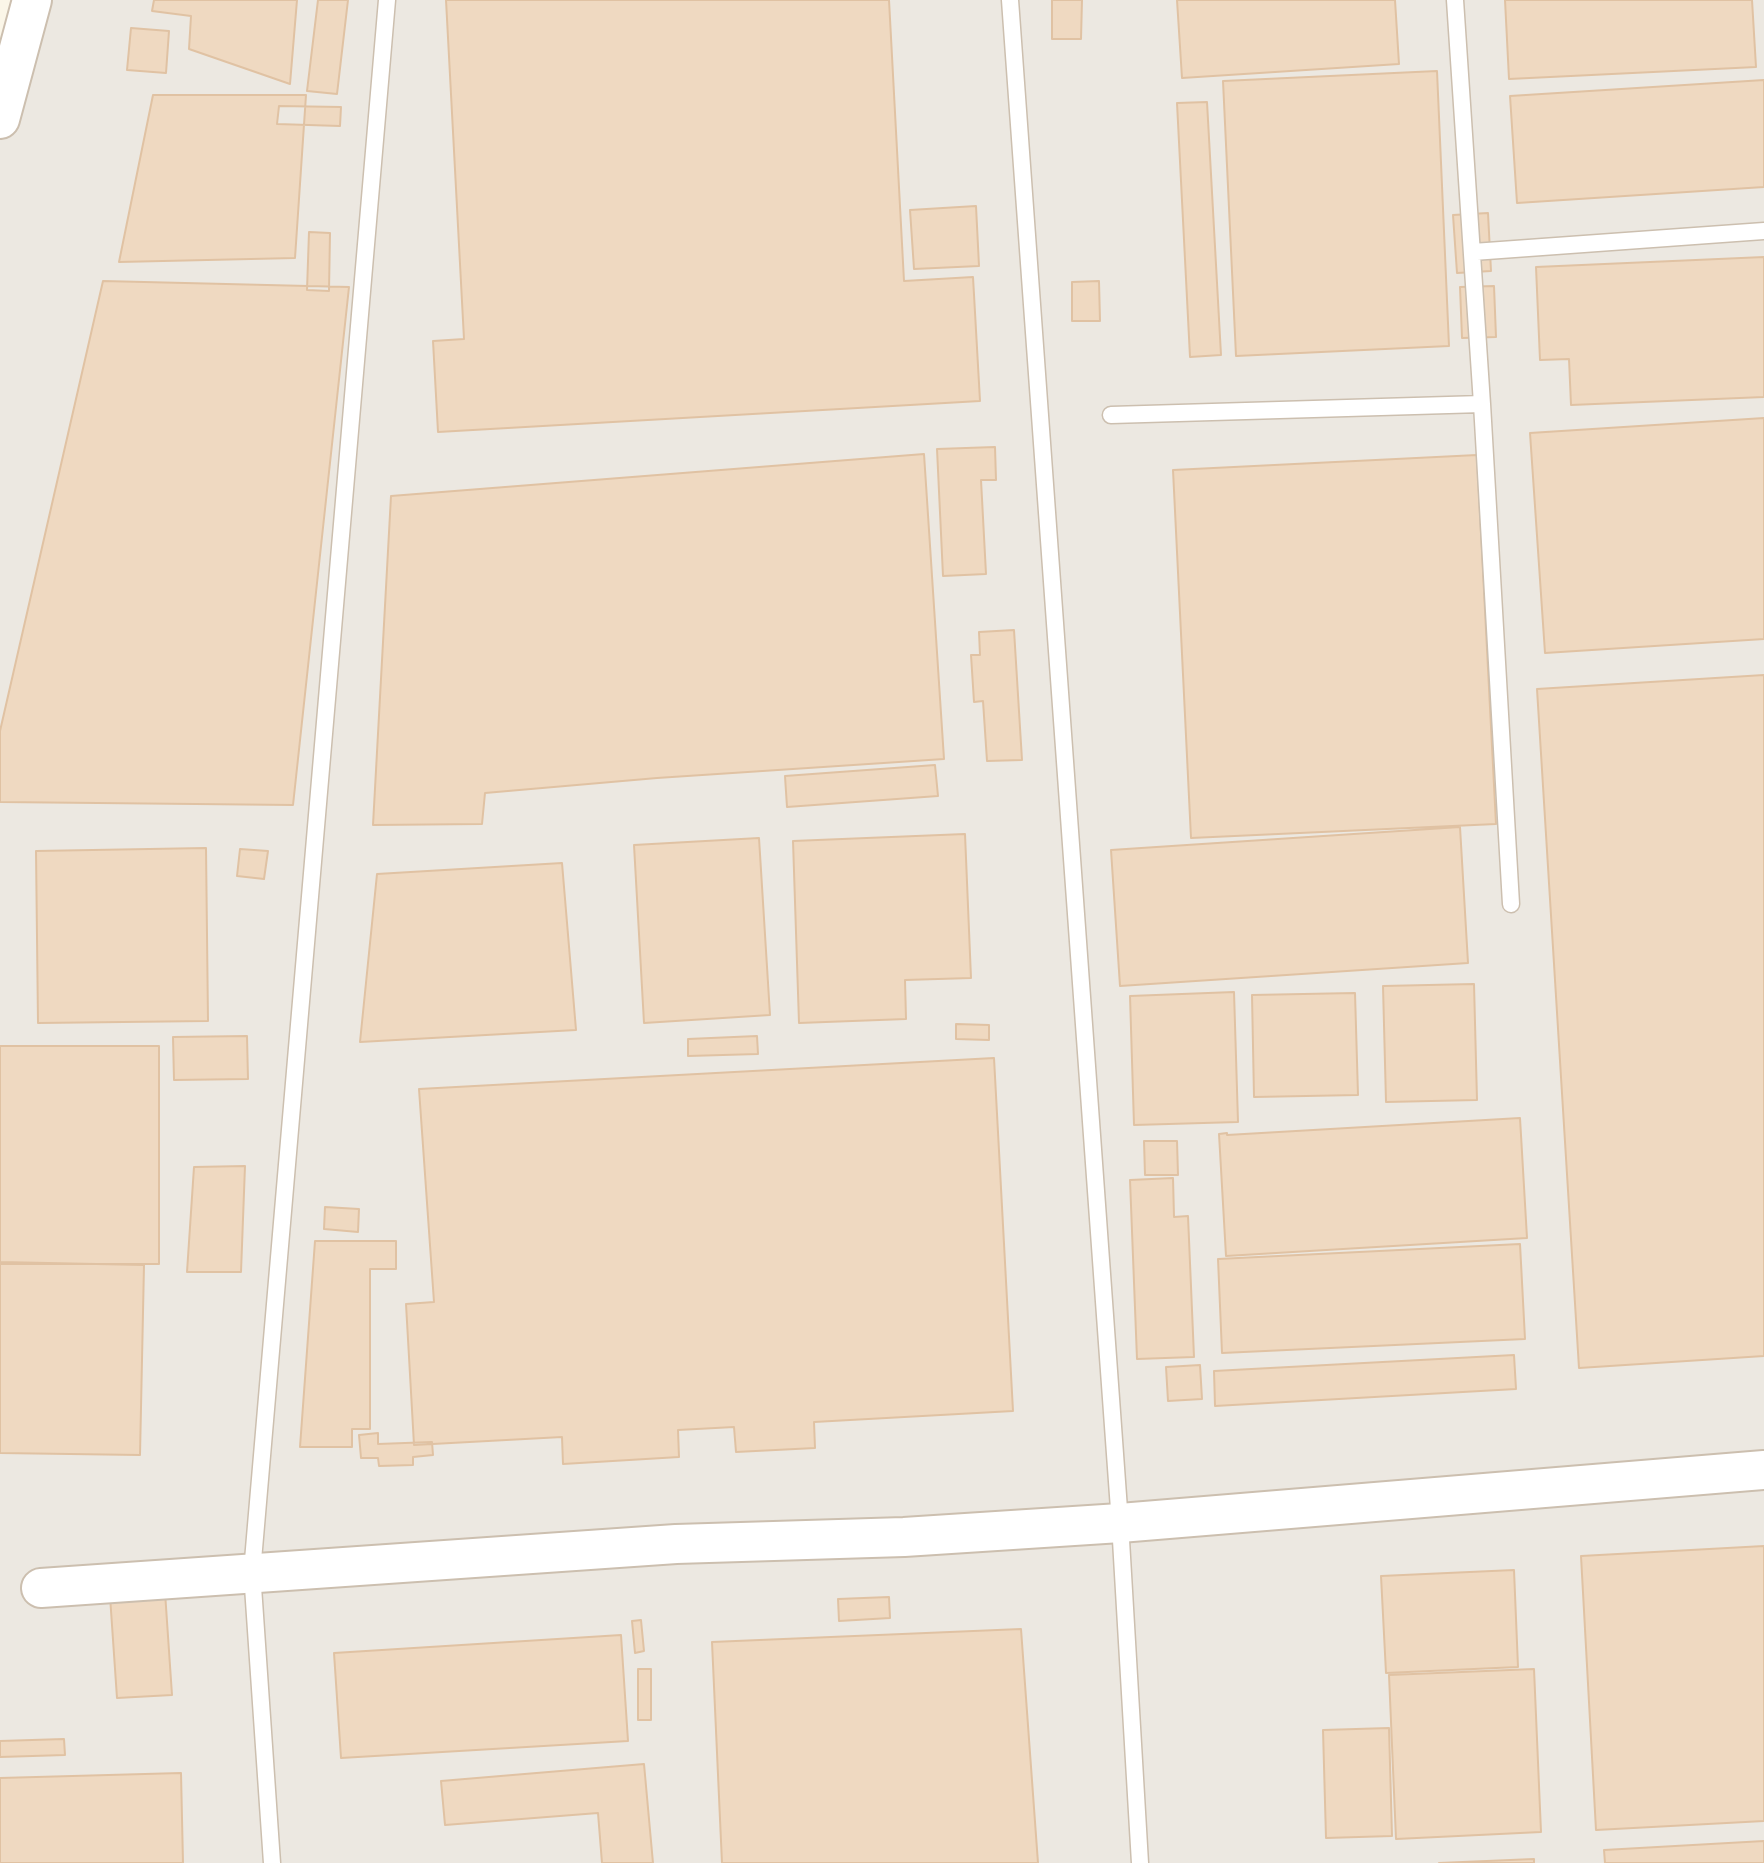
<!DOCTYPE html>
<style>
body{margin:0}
canvas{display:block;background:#fbf6e8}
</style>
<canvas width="1764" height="1863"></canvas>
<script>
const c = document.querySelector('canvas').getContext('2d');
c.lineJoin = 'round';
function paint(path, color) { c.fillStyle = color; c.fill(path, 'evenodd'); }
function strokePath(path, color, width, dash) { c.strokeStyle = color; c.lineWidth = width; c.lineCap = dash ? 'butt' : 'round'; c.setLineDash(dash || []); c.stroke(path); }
paint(new Path2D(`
 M 36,0 L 1764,0 L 1764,1863 L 0,1863 L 0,121 Z`), '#ece8e1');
const building = new Path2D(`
 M 154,0 L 297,0 L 290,84 L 189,49 L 191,16 L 152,11 Z
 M 318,0 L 348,0 L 337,94 L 307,91 Z
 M 446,0 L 889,0 L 904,281 L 973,277 L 980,401 L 438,432 L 433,341 L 464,339 Z
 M 1052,0 L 1082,0 L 1081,39 L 1052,39 Z
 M 1177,0 L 1395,0 L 1399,64 L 1182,78 Z
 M 1505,0 L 1752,0 L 1756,67 L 1509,79 Z
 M 131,28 L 169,31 L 166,73 L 127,70 Z
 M 1437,71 L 1449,346 L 1236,356 L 1223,81 Z
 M 1764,80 L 1764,187 L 1517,203 L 1510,96 Z
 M 153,95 L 306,95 L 295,258 L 119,262 Z
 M 1207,102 L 1221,355 L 1190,357 L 1177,103 Z
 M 279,106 L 341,107 L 340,126 L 277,124 Z
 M 976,206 L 979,266 L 914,269 L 910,210 Z
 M 1488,213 L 1491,271 L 1457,273 L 1453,215 Z
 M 309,232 L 330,233 L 329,291 L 307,290 Z
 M 1764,257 L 1764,397 L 1571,405 L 1569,359 L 1540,360 L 1536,267 Z
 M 103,281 L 349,287 L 293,805 L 0,802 L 0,731 Z
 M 1099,281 L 1100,321 L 1072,321 L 1072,282 Z
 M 1494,286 L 1496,337 L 1462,338 L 1460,287 Z
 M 1764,418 L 1764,639 L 1545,653 L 1530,433 Z
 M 995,447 L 996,480 L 981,480 L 986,574 L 943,576 L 937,449 Z
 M 924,454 L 944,759 L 657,778 L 485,793 L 482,824 L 373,825 L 391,496 Z
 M 1477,455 L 1496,824 L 1191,838 L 1173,470 Z
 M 1014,630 L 1022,760 L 987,761 L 983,701 L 974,702 L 971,655 L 980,655 L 979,632 Z
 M 1764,675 L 1764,1356 L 1579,1368 L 1537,689 Z
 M 935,765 L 938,796 L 787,807 L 785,776 Z
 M 1460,827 L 1468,963 L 1120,986 L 1111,850 Z
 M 965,834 L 971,978 L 905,980 L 906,1019 L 799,1023 L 793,841 Z
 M 759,838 L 770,1015 L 644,1023 L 634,845 Z
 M 206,848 L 208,1021 L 38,1023 L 36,851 Z
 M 240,849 L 268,851 L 264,879 L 237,876 Z
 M 562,863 L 576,1030 L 360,1042 L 377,874 Z
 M 1474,984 L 1477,1100 L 1386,1102 L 1383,986 Z
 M 1234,992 L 1238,1122 L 1134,1125 L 1130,996 Z
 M 1355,993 L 1358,1095 L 1254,1097 L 1252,995 Z
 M 956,1024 L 989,1025 L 989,1040 L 956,1039 Z
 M 247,1036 L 248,1079 L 174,1080 L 173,1037 Z
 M 757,1036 L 758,1054 L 688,1056 L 688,1039 Z
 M 0,1046 L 159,1046 L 159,1264 L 0,1264 Z
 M 994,1058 L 1013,1411 L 814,1422 L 815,1448 L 736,1452 L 734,1427 L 678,1430 L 679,1457 L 563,1464 L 562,1437 L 414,1445 L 406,1304 L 434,1302 L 419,1089 Z
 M 1520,1118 L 1527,1238 L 1226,1256 L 1219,1134 L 1227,1133 L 1227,1135 Z
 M 1144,1141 L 1177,1141 L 1178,1175 L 1145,1175 Z
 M 245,1166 L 241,1272 L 187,1272 L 194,1167 Z
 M 1173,1178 L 1174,1217 L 1188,1216 L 1194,1357 L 1137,1359 L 1130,1180 Z
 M 325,1207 L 359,1209 L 358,1232 L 324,1229 Z
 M 315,1241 L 396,1241 L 396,1269 L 370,1269 L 370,1429 L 352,1429 L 352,1447 L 300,1447 Z
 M 1520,1244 L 1525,1339 L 1222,1353 L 1218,1259 Z
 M 0,1262 L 144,1265 L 140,1455 L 0,1453 Z
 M 1514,1355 L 1516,1389 L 1215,1406 L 1214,1371 Z
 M 1200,1365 L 1202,1399 L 1168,1401 L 1166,1367 Z
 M 378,1433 L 378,1444 L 432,1442 L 433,1455 L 413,1457 L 413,1465 L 379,1466 L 378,1458 L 361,1458 L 359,1435 Z
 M 1764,1546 L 1764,1821 L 1596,1830 L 1581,1556 Z
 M 1514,1570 L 1518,1667 L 1386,1673 L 1381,1576 Z
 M 165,1592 L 172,1695 L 117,1698 L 110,1596 Z
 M 889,1597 L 890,1618 L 839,1621 L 838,1599 Z
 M 641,1620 L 644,1651 L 635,1653 L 632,1621 Z
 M 1021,1629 L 1038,1863 L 722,1863 L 712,1642 Z
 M 621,1635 L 628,1741 L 341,1758 L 334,1653 Z
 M 638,1669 L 651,1669 L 651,1720 L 638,1720 Z
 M 1534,1669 L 1541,1832 L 1396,1839 L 1389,1675 Z
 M 1389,1728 L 1392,1836 L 1326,1838 L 1323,1730 Z
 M 64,1739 L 65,1755 L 0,1757 L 0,1741 Z
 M 644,1764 L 653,1863 L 602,1863 L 598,1813 L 445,1825 L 441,1781 Z
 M 181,1773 L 183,1863 L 0,1863 L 0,1778 Z
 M 1764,1841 L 1764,1863 L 1605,1863 L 1604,1850 Z
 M 1534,1859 L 1534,1863 L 1439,1863 Z`);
paint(building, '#efd9c1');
strokePath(building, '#e0c2a3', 2);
const service = new Path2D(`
 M 1010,0 L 1120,1523 L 1140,1863
 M 1473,252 L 1764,231
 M 1482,404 L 1511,904
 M 1111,415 L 1482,404 L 1455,0
 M 272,1863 L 252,1572 L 387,0`);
const tertiary = new Path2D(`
 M 0,119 L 32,0
 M 41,1588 L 676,1544 L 904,1537 L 1120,1523 L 1764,1470`);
strokePath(service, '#ccbfaf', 19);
strokePath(tertiary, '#ccbfaf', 42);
strokePath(service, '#fff', 16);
strokePath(tertiary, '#fff', 38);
</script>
